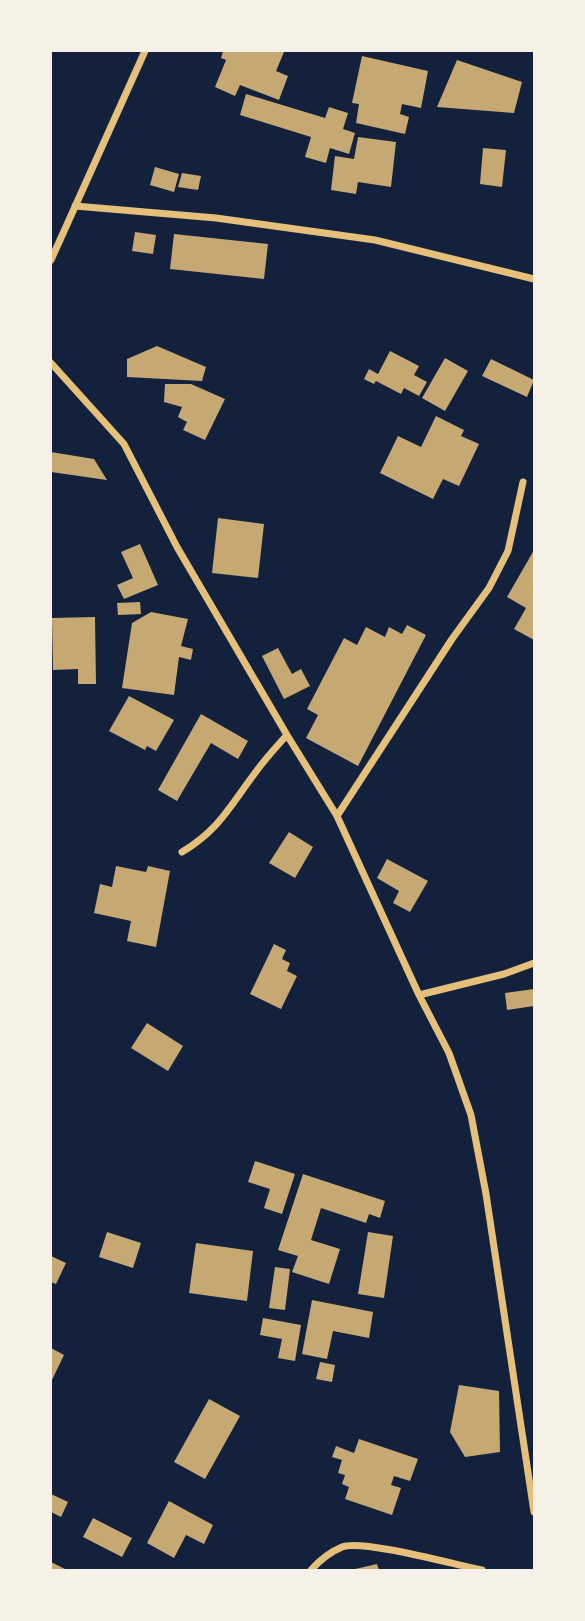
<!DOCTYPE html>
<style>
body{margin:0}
#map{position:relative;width:585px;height:1621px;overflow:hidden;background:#14213d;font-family:Mulish,sans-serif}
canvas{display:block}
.frame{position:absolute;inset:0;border:52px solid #f6f1e7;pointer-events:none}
</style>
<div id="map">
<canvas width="585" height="1621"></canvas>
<div class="frame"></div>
</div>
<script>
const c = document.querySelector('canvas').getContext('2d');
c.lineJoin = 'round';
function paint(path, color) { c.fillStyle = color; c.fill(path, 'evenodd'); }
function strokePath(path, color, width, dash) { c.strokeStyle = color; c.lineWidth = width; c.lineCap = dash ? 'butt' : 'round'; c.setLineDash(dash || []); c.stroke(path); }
paint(new Path2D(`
 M 223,51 L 284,52 L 276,71 L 288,76 L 279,100 L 240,85 L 235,96 L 215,87 L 226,60 L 221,58 Z
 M 362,56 L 428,71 L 421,108 L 402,104 L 400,114 L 409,117 L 405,134 L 356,123 L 359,104 L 352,103 Z
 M 457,60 L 522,82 L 514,113 L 437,107 Z
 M 246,94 L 325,118 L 329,107 L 348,113 L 343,129 L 355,133 L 349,154 L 330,148 L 326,163 L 305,157 L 311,137 L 240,115 Z
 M 358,137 L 396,142 L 391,187 L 358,182 L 356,194 L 331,190 L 335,156 L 354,159 Z
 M 483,148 L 506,150 L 502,187 L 480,184 Z
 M 155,167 L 179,174 L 174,192 L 150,185 Z
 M 182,173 L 201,176 L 198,190 L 178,187 Z
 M 135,232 L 156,235 L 153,254 L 132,251 Z
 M 174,234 L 268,244 L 264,279 L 170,269 Z
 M 157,346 L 206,367 L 202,381 L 127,377 L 127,359 Z
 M 390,351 L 419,366 L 414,375 L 427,382 L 419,396 L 404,388 L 401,394 L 376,381 L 374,384 L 364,379 L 369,369 L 378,374 Z
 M 445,358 L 468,371 L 445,411 L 422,398 Z
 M 491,359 L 534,380 L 527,397 L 482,376 Z
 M 165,384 L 191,384 L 225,399 L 205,440 L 183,430 L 187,422 L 178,417 L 182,407 L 164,402 Z
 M 436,416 L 464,430 L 461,436 L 479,444 L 459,486 L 443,479 L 433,499 L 380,473 L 398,436 L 421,447 Z
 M 51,452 L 94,459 L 107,480 L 51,472 Z
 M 218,518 L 264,524 L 258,578 L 212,573 Z
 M 140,544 L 158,585 L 124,599 L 117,585 L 133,578 L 121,552 Z
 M 534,550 L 534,640 L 514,629 L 526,608 L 507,597 Z
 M 140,602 L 141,614 L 118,615 L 117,603 Z
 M 151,612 L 188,619 L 181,646 L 193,649 L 191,660 L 179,657 L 174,695 L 122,688 L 132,623 Z
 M 95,617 L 96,684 L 78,684 L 78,669 L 53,670 L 52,618 Z
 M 407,625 L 426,635 L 358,766 L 306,738 L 318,715 L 307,709 L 344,638 L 357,645 L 366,627 L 385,637 L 389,627 L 402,634 Z
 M 278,648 L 292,674 L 301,669 L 310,686 L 284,699 L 262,656 Z
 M 129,696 L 174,720 L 156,751 L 147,746 L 145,750 L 109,731 Z
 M 201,714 L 248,741 L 238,759 L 211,743 L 177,801 L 158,790 Z
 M 289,832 L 313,847 L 295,878 L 269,863 Z
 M 387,859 L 428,881 L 410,912 L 393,903 L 399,891 L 377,878 Z
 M 116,866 L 146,872 L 148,866 L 170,871 L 156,947 L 127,941 L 131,921 L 94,913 L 100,884 L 112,887 Z
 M 274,944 L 286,950 L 282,959 L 290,963 L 287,971 L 297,976 L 281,1009 L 250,994 Z
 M 534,989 L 534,1006 L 507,1010 L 505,993 Z
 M 147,1023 L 183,1046 L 168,1071 L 131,1048 Z
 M 255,1161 L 295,1174 L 282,1214 L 264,1208 L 270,1189 L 248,1182 Z
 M 303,1174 L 385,1201 L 380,1218 L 369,1214 L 366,1223 L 321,1208 L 311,1240 L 340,1249 L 329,1284 L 292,1272 L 298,1256 L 278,1250 Z
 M 107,1232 L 141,1243 L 133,1268 L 99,1257 Z
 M 368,1232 L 393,1236 L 384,1298 L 358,1294 Z
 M 196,1243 L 253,1251 L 247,1301 L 189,1293 Z
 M 51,1256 L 66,1263 L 56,1284 L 51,1282 Z
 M 275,1267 L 290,1269 L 285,1310 L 269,1308 Z
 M 312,1300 L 373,1312 L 369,1338 L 333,1331 L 327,1359 L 302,1354 Z
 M 263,1318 L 301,1325 L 295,1361 L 278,1358 L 282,1339 L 260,1335 Z
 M 51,1348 L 64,1355 L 51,1382 Z
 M 320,1362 L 335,1365 L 332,1382 L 316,1379 Z
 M 459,1385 L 499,1391 L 500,1452 L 465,1457 L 450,1432 Z
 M 209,1399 L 240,1416 L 205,1479 L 174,1462 Z
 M 359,1439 L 418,1459 L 410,1481 L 394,1476 L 391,1485 L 401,1488 L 392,1515 L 345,1499 L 349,1487 L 342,1484 L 345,1475 L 338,1473 L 342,1460 L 332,1457 L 336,1446 L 354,1453 Z
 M 51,1494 L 68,1502 L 61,1517 L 51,1512 Z
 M 169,1501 L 213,1525 L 204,1544 L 186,1535 L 174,1558 L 147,1543 Z
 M 93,1518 L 132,1538 L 122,1557 L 83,1537 Z
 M 51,1562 L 67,1570 L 51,1570 Z
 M 377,1564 L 379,1570 L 355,1570 L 355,1569 Z`), '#c6a872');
strokePath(new Path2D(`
 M 75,206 L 216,218 L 375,240 L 534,279
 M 51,260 L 145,51
 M 51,363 L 124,444 L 177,547 L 287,735 L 337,816 L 419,995 L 449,1053 L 471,1115 L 486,1194 L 534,1512
 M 337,816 L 452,639 L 489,588 L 508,551 L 523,482
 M 182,852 C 220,829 230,806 255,773 C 265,759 276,747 287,735
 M 419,995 L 504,974 L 534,963
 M 311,1570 C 319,1561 330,1552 342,1547 C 362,1539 456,1565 482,1570`), '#e5c07b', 7);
</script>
